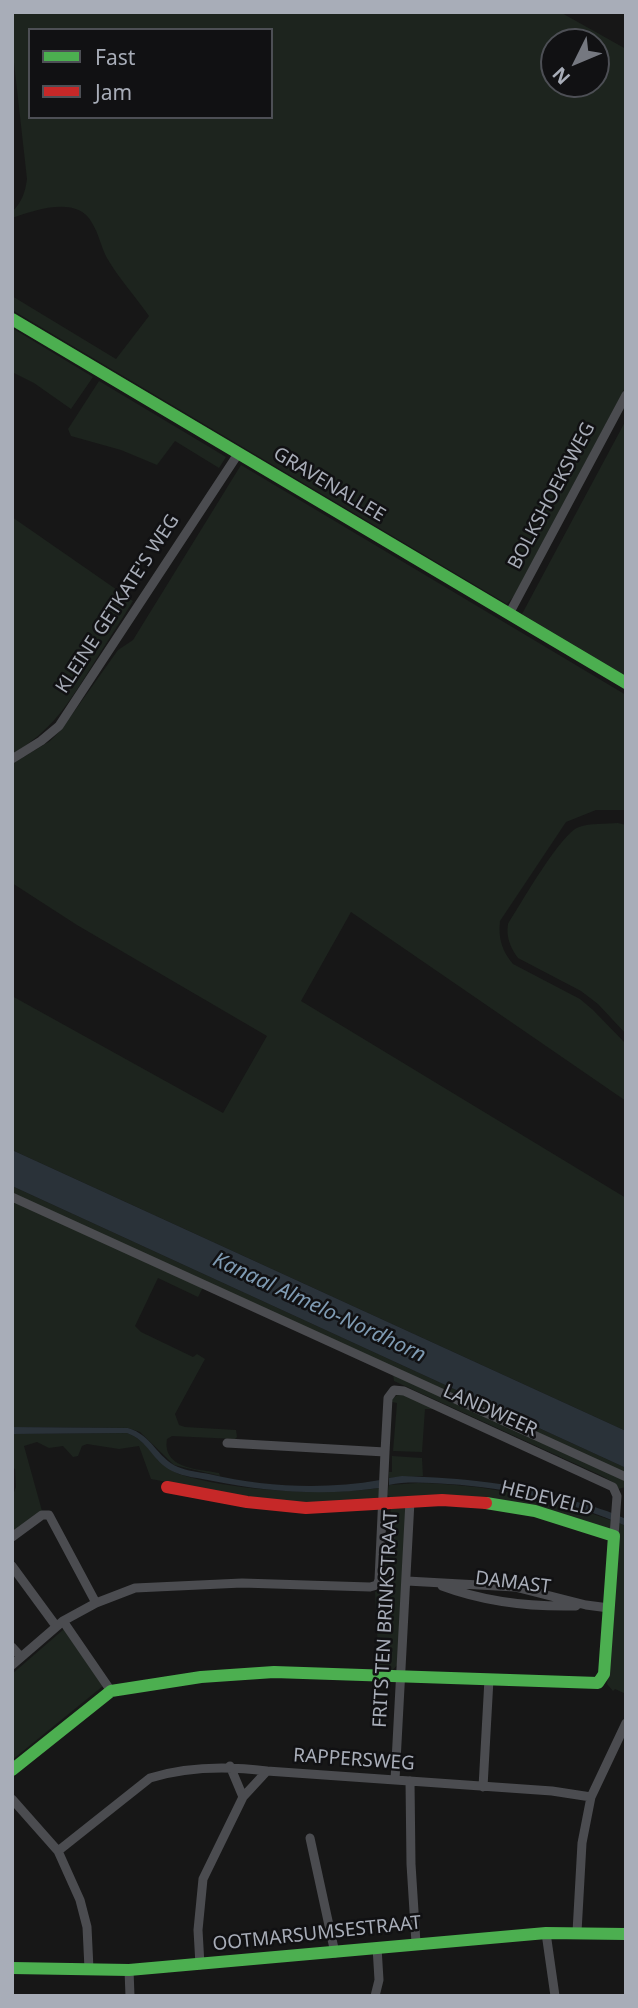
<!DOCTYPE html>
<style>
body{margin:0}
#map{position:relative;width:638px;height:2008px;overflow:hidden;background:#171717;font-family:"Noto Sans",sans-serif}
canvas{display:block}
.frame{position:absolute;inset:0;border:14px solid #a8adb8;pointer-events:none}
.legend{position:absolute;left:28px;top:28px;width:245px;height:91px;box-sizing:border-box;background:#111113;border:2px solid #4d4f55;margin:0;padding:9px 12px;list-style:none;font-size:21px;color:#a8adb8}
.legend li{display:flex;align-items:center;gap:14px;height:35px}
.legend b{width:35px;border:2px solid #4d4f55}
.north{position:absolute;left:540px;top:28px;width:70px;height:70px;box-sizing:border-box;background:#111113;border:2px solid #4d4f55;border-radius:50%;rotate:227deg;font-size:19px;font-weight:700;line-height:28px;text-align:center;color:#a8adb8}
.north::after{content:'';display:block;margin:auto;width:24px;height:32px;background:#757880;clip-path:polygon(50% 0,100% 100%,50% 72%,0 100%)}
</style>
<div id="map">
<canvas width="638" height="2008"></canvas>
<div class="frame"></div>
<ul class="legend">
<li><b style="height:9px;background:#4caf50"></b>Fast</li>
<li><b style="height:9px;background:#c62828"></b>Jam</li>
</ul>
<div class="north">N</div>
</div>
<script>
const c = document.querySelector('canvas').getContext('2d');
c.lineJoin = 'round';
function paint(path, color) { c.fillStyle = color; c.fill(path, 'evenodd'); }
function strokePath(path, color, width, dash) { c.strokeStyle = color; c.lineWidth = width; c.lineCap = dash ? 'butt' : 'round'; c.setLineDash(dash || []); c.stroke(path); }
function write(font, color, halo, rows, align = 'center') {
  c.font = font + ' "Noto Sans",sans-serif'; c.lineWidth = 5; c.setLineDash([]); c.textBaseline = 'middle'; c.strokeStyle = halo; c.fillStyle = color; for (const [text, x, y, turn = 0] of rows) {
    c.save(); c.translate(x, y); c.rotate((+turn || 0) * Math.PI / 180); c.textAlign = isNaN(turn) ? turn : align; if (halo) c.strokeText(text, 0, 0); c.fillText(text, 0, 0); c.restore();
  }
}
paint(new Path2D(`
 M 12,12 L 560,12 L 626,49 L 626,386 L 514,596 L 507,604 L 12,310 L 12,296 L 116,359 L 149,316 C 136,297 119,279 107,258 C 101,247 99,234 92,223 C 78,195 35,210 12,218 L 12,212 C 22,202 25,193 27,179 L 12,45 ZM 30,30 L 271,30 L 271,117 L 30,117 ZM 554,42 L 596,42 L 596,84 L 554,84 Z
 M 12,328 L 93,377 L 71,409 L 34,383 L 12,372 Z
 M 99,381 L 226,457 L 219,468 L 175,441 L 157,465 L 121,450 L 71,436 L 68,429 Z
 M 626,420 L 626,676 L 522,614 Z
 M 241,465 L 626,695 L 626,810 L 596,810 L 566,822 L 500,921 C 498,938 502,951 513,964 L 580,999 L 593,1010 L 626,1044 L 626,1101 L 351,912 L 301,1001 L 626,1198 L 626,1431 L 12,1150 L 12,996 L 223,1113 L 267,1036 L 77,925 L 12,883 L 12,764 L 50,741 L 61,730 L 118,650 L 133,640 Z
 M 12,517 L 133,601 C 120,623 105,644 92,666 C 68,704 52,731 12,754 Z
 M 618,823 L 626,825 L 626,1034 L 598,1004 L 581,991 L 518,958 C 510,947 506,937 508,924 C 520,905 561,833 579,827 C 590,823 606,824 618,823 Z
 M 12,1186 L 626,1468 L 626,1474 L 12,1193 Z
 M 12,1199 L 203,1287 L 198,1297 L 158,1278 L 135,1326 L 141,1332 L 193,1357 L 197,1354 L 205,1359 L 175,1414 L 179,1425 L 185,1427 L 236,1430 L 237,1437 L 235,1439 L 172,1436 L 167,1439 C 162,1469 199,1469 219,1473 L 220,1476 L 174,1465 L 140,1432 L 128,1428 L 12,1427 Z
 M 393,1374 L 626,1481 L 626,1487 L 618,1489 L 616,1484 L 602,1476 L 394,1381 Z
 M 400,1393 L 435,1409 L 425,1409 L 422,1452 L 393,1451 L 397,1403 L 392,1402 L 392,1399 Z
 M 127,1433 C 149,1441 161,1469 182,1475 C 233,1491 326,1496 379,1488 L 380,1497 L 343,1503 L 267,1501 L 151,1479 L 139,1446 L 119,1449 L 87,1444 L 82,1446 L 78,1456 L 73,1457 L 63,1446 L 49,1448 L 37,1442 L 24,1446 L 42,1511 L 12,1532 L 12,1497 L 16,1487 L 15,1469 L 12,1467 L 12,1434 Z
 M 392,1456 L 422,1458 L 423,1476 L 389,1478 L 389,1472 L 392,1472 Z
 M 417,1483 C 486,1484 549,1498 613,1521 L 612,1530 L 446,1496 L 390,1497 L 387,1495 L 389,1485 Z
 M 391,1507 L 406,1508 L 398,1664 L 392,1671 L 379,1670 L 375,1592 L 382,1589 Z
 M 619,1523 L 626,1526 L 626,1694 L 615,1689 L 613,1691 L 607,1684 Z
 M 64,1629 L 103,1686 L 12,1760 L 12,1674 Z`), '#1d241e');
paint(new Path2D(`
 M 12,1150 L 626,1431 L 626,1468 L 12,1186 Z
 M 12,1427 L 128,1428 C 152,1435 157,1458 178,1467 C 187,1471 199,1472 209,1474 C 265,1487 324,1490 380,1480 L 379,1488 C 324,1496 268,1492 213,1481 C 199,1478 184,1477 172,1471 C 152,1461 149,1441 127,1433 L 12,1434 Z
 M 402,1476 C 462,1478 517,1483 574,1501 C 592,1506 609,1511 626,1519 L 626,1526 C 570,1501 509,1488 448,1484 C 429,1483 407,1481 389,1485 L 389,1478 Z`), '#2a3239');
strokePath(new Path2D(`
 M 509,614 L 626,395
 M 12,759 L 41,741 L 59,726 L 238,454
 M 12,1197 L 626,1477
 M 227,1443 L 385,1452 L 388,1398 L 394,1390 L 404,1391 L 613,1487 L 617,1496 L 614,1536
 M 12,1537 L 42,1515 L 49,1515 L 96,1603
 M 12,1566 L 56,1626
 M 407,1581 L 515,1587 L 586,1605 L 609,1608
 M 442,1586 C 485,1602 531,1607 576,1606
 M 63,1621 L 111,1691
 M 12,1647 L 21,1657
 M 12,1665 L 63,1621 L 96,1603 L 135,1588 L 242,1583 L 370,1587 L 377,1585 L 379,1580 L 385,1452
 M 230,1766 L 243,1797
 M 395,1780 L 410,1501
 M 410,1781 L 411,1864 L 416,1943
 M 483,1787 L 489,1679
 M 591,1797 L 626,1723
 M 12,1799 L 58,1851 L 80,1900 L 87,1927 L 89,1969
 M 310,1838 L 335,1953
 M 58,1851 L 150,1778 C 189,1766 227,1766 267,1771
 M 546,1933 L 555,1996
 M 200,1965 L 198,1930 L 203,1879 L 243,1797 L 267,1771 L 552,1791 L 591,1797 L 582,1843 L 577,1932
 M 129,1970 L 130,1996
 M 375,1996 L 379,1980 L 377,1947`), '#4b4c50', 9);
strokePath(new Path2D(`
 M 12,319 L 626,683
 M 12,1770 L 111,1691 L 201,1677 L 274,1672 L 598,1683 L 604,1674 L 614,1536 L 535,1511 L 486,1503
 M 12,1968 L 129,1970 L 546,1933 L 626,1934`), '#4caf50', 12);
strokePath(new Path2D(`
 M 167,1487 L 247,1502 L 306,1508 L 442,1500 L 486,1503`), '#c62828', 12);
write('19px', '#a8adb8', '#111113', [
 ["GRAVENALLEE",329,485,31],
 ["BOLKSHOEKSWEG",552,496,-62],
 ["KLEINE GETKATE'S WEG",118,604,-57],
 ["LANDWEER",490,1411,24],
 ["HEDEVELD",547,1499,14],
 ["DAMAST",513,1583,7],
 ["FRITS TEN BRINKSTRAAT",386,1619,-87],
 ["RAPPERSWEG",354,1760,4],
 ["OOTMARSUMSESTRAAT",317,1934,-6]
]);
write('italic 21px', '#7f9bb3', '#111113', [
 ["Kanaal Almelo-Nordhorn",319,1308,25]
]);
</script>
